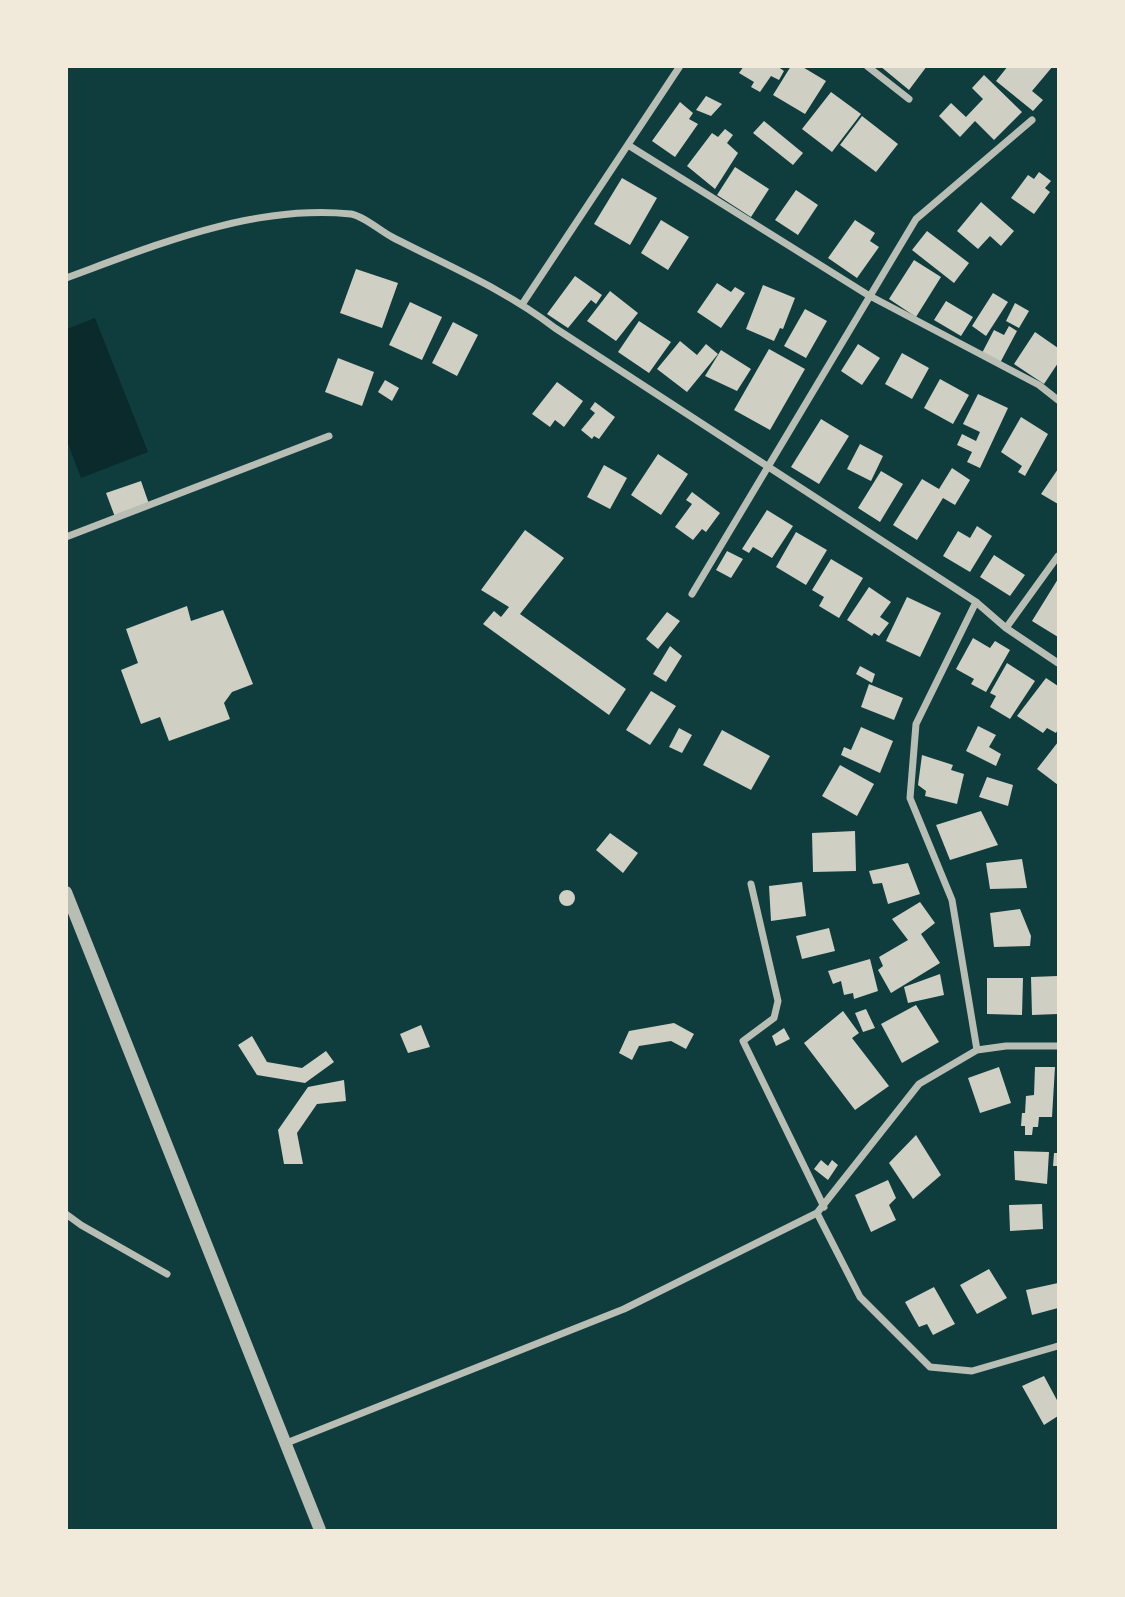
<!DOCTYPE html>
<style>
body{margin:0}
#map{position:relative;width:1125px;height:1597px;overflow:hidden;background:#0f3d3e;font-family:Helvetica,sans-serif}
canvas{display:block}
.frame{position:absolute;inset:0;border:68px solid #f1e9da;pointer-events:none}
</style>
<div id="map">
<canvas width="1125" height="1597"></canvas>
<div class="frame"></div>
</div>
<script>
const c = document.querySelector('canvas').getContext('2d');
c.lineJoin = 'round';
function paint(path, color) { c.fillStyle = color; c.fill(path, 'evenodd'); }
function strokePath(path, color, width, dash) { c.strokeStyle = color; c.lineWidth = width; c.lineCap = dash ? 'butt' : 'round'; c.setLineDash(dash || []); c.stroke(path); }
paint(new Path2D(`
 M 95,318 L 148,452 L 81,478 L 67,441 L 67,329 Z`), '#0a2a2b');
paint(new Path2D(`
 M 744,66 L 777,66 L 784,71 L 779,80 L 771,76 L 760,92 L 751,87 L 754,82 L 739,73 Z
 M 791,66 L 801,66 L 826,81 L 805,114 L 773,95 Z
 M 880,66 L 927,66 L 909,90 Z
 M 1008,66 L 1053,66 L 1032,91 L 1043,100 L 1033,111 L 996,81 Z
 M 984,75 L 1022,112 L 994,140 L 975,121 L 960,137 L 939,116 L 951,103 L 966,117 L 983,99 L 972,88 Z
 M 831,92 L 861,114 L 832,152 L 802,129 Z
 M 706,96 L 722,104 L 711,116 L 696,110 Z
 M 680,102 L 693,113 L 689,119 L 698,124 L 675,157 L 652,141 Z
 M 862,116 L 898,144 L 876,172 L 840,145 Z
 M 764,121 L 803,153 L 793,165 L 753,133 Z
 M 725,129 L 733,135 L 727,143 L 738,153 L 715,189 L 687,166 L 712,133 L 718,137 Z
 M 735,167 L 769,189 L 751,217 L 717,195 Z
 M 1039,172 L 1051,181 L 1045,188 L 1050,192 L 1034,214 L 1011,198 L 1028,175 L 1034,179 Z
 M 622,178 L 657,198 L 630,245 L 594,224 Z
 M 796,190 L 818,205 L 798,235 L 775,220 Z
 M 981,202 L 1014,231 L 1001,246 L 990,236 L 978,249 L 957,231 Z
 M 661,220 L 689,237 L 668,270 L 641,253 Z
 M 855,220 L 875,233 L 870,241 L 879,247 L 857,278 L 828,258 Z
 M 927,231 L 969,263 L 954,283 L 912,250 Z
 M 914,260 L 941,277 L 916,317 L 889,299 Z
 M 356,269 L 398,283 L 382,328 L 340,313 Z
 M 575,276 L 602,295 L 596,304 L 591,300 L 568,328 L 547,314 Z
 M 717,283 L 731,292 L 735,287 L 745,293 L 721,328 L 697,312 Z
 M 763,285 L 795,298 L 783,329 L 780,328 L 774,341 L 746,329 Z
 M 610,291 L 638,313 L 616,341 L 587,321 Z
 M 993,293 L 1008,302 L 986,336 L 972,326 Z
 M 946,301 L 973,317 L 961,336 L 934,320 Z
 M 410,302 L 442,317 L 422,360 L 389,345 Z
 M 1015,303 L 1029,311 L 1019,328 L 1006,321 Z
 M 805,309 L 827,321 L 806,358 L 784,346 Z
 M 639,321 L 671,342 L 649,373 L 618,352 Z
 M 453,322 L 478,335 L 457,376 L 432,363 Z
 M 1009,326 L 1017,331 L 1000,363 L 982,353 L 994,330 L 1004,335 Z
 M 1035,332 L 1058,348 L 1058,363 L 1044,384 L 1014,364 Z
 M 680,341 L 697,355 L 706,344 L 718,354 L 687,392 L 657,369 Z
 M 858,344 L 880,358 L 862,385 L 841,371 Z
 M 769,349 L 805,369 L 770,430 L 734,410 Z
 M 721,350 L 751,369 L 737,391 L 705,376 Z
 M 902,353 L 929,368 L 912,399 L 885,384 Z
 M 338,358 L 374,372 L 362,406 L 325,392 Z
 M 940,379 L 969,395 L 953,424 L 924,408 Z
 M 385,380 L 399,388 L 392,401 L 378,392 Z
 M 557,382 L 583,401 L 564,427 L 555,420 L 550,427 L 532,414 Z
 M 978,394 L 1008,408 L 980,468 L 967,462 L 972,452 L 957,445 L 962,434 L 976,441 L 980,432 L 963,424 Z
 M 595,402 L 615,417 L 599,439 L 594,436 L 592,439 L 581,430 L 595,413 L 590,409 Z
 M 1021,417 L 1048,434 L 1025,476 L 1018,472 L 1022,466 L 1001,452 Z
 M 821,419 L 849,436 L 819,484 L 791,467 Z
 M 860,444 L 883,456 L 871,481 L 847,469 Z
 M 658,454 L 688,474 L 661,515 L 631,495 Z
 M 604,465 L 627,478 L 610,509 L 587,497 Z
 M 952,468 L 970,480 L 955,505 L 943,498 L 917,540 L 893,525 L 922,479 L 939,489 Z
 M 1058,469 L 1058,504 L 1041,494 Z
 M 881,471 L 903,484 L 880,522 L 858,508 Z
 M 141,481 L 149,504 L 115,517 L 106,493 Z
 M 692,492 L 720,513 L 706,532 L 702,529 L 693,540 L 675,527 L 692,504 L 686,500 Z
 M 767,510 L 793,526 L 772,558 L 753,547 L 749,553 L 742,549 Z
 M 977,526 L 992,536 L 970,572 L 943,556 L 958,531 L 970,538 Z
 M 525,530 L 564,558 L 520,614 L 626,689 L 609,715 L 483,624 L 494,611 L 501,617 L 509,607 L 481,590 Z
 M 796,532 L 827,550 L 806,585 L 776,567 Z
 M 727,551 L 743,559 L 731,578 L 716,570 Z
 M 994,555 L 1025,575 L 1010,596 L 980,577 Z
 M 831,559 L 863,578 L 839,618 L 819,606 L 824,597 L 812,590 Z
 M 1058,579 L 1058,637 L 1032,621 Z
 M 869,587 L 891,602 L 880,617 L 889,623 L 879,636 L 874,633 L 872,636 L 847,620 Z
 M 907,597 L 941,613 L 920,657 L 886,641 Z
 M 187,606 L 191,621 L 223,610 L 253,684 L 232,692 L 224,703 L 230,719 L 169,741 L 160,717 L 141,724 L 121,670 L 138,663 L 126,629 Z
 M 667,612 L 680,621 L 658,649 L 646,639 Z
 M 973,638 L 990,648 L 995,641 L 1010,650 L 986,692 L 971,684 L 974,679 L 956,669 Z
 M 670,646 L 682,656 L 666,682 L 653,674 Z
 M 1007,663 L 1035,681 L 1010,719 L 990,707 L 996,696 L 990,693 Z
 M 860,666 L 875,674 L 872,683 L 856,674 Z
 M 1046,678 L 1058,686 L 1058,729 L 1056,733 L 1047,728 L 1043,733 L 1017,716 Z
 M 869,684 L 903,698 L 894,720 L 861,707 Z
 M 651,691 L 676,706 L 650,745 L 626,730 Z
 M 978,726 L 996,735 L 989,747 L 1001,754 L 996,766 L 966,751 Z
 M 861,727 L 893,741 L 880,773 L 841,755 L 844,747 L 851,750 Z
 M 679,728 L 692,735 L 682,753 L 669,747 Z
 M 722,730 L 770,756 L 751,790 L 703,765 Z
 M 1058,742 L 1058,785 L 1037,769 Z
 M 922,755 L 953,765 L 951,770 L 964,774 L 957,804 L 925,796 L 926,791 L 918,785 Z
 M 840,765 L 874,784 L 857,816 L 822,796 Z
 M 987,777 L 1013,785 L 1008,806 L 979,797 Z
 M 981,811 L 998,845 L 950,860 L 936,825 Z
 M 855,831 L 856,871 L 813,872 L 812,833 Z
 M 610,833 L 638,853 L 623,873 L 596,850 Z
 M 1022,859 L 1027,888 L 990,889 L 986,863 Z
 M 908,863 L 920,894 L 888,904 L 882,883 L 873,884 L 869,871 Z
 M 802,882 L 806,916 L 771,921 L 769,886 Z
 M559 898a8 8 0 1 1 16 0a8 8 0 1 1-16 0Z
 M 920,902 L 935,923 L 921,934 L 940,963 L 891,993 L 878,970 L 883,966 L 879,957 L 908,940 L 892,919 Z
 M 1020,909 L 1031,936 L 1030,946 L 994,947 L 990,913 Z
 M 829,928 L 835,951 L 802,959 L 796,936 Z
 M 870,959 L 878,991 L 854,999 L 853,993 L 844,995 L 841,981 L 833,984 L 828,971 Z
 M 940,974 L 944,995 L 908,1003 L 904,987 Z
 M 1058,976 L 1058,1014 L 1032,1015 L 1031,977 Z
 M 987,978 L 1023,978 L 1022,1015 L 987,1014 Z
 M 916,1005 L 939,1042 L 902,1063 L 881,1024 Z
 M 866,1009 L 875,1028 L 863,1032 L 855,1013 Z
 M 843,1011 L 859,1033 L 852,1038 L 889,1086 L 855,1110 L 804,1043 Z
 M 674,1023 L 694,1034 L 686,1049 L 671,1041 L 639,1046 L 632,1060 L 619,1053 L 629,1031 Z
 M 421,1025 L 430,1047 L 408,1053 L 400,1034 Z
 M 784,1028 L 790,1039 L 776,1046 L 772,1036 Z
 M 252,1036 L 267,1062 L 302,1068 L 326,1051 L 334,1062 L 305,1083 L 257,1075 L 238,1045 Z
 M 999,1067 L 1011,1103 L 980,1113 L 968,1078 Z
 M 1035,1067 L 1055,1067 L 1052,1117 L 1039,1117 L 1038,1127 L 1033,1127 L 1032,1135 L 1025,1135 L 1025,1126 L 1021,1126 L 1022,1113 L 1025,1113 L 1026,1096 L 1034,1095 Z
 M 344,1080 L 346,1101 L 317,1104 L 297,1133 L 303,1164 L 284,1164 L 278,1130 L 308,1087 Z
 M 916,1135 L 941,1175 L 913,1199 L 889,1163 Z
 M 1014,1151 L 1049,1152 L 1047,1184 L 1015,1180 Z
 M 1054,1153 L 1058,1153 L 1058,1166 L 1053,1166 Z
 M 821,1160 L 828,1166 L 832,1160 L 838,1165 L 828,1180 L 814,1169 Z
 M 888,1180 L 896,1198 L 889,1205 L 896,1220 L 871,1232 L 855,1195 Z
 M 1042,1204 L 1043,1229 L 1010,1231 L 1009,1205 Z
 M 989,1269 L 1007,1298 L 977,1314 L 960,1285 Z
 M 1058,1283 L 1058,1308 L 1032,1315 L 1026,1290 Z
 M 934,1287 L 955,1324 L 933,1335 L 927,1324 L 919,1327 L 905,1302 Z
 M 1044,1376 L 1058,1402 L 1058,1416 L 1044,1425 L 1022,1386 Z`), '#cfcfc3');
strokePath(new Path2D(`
 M 867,66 L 909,99
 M 628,145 L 868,295 L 1039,385 L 1058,400
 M 66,278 C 156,245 253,204 351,214 C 364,216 380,231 392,237 C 448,266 506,290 555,328 L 976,602 L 1006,628 L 1058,663
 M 523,303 L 680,66
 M 66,537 L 329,436
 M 692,594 L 916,219 L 1032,120
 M 976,602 L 916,724 L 910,798 L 952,900 L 977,1050
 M 1006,628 L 1058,556
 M 751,884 L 778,1001 L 774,1018 L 743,1041 L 824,1207
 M 817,1213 L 860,1297 L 930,1367 L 972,1371 L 1058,1346
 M 66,1214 L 81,1225 L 167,1274
 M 284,1444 L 624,1309 L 817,1213 L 919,1084 L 977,1050 L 1006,1046 L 1058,1046`), '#b8beb3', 7);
strokePath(new Path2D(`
 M 66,892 L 320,1530`), '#b8beb3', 12);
</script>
